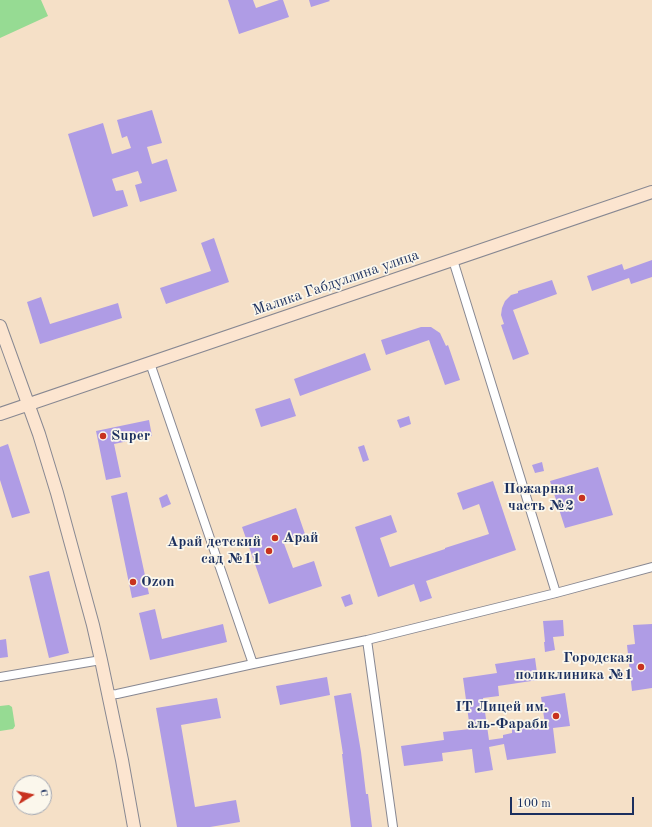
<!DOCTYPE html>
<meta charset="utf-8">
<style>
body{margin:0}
#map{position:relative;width:652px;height:827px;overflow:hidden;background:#f5e0c7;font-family:"Old Standard TT",serif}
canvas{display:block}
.north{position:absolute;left:12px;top:775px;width:40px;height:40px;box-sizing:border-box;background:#fbf7ec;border:1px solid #a1a7b3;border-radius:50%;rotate:80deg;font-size:11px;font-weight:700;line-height:16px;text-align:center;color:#1b2f5e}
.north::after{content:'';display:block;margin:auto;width:14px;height:18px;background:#c8321e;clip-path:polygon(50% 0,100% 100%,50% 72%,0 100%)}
.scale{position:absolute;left:510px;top:797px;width:124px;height:18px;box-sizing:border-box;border:2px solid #1b2f5e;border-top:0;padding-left:5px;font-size:12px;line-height:14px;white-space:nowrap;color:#1b2f5e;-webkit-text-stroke:3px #fbf7ec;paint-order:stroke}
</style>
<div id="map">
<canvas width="652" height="827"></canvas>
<div class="north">С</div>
<div class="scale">100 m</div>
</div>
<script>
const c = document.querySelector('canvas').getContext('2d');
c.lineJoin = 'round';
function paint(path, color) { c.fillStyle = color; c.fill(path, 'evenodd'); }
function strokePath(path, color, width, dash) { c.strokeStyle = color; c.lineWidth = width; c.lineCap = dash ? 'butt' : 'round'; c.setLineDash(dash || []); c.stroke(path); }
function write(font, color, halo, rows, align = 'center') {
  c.font = font + ' "Old Standard TT",serif'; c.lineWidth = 3.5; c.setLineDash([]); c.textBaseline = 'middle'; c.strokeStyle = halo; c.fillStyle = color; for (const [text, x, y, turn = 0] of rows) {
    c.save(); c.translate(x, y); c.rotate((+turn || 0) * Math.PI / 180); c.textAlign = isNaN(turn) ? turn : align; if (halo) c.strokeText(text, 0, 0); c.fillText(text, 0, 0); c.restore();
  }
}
paint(new Path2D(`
 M 0,0 L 41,0 L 48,16 L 0,38 Z
 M 9,705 L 12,707 L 15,726 L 13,729 L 0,731 L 0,706 Z`), '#96db93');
paint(new Path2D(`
 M 228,0 L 253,0 L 256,8 L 279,0 L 283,0 L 289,17 L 239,34 Z
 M 309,0 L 329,0 L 330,1 L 311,7 Z
 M 152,110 L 162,143 L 147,147 L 152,164 L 167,159 L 177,191 L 140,202 L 135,185 L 142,183 L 138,171 L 112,179 L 116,191 L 123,190 L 128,206 L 93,217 L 68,134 L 103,123 L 112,154 L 131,148 L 127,136 L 122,138 L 117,120 Z
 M 214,238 L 229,282 L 166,304 L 160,288 L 211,271 L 201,243 Z
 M 652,260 L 652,277 L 631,284 L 629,278 L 592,291 L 587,276 L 622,264 L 624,270 Z
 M 552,280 L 557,294 L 513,310 L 529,354 L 513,360 L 501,325 L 504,324 L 501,315 L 502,308 L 505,301 L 511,295 L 518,293 L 518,291 Z
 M 41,297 L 50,324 L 118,303 L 122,318 L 40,344 L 27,302 Z
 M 421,327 L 431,327 L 440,333 L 446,346 L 448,345 L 460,380 L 445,385 L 429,340 L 386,355 L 381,340 Z
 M 365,353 L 371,370 L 300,396 L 294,379 Z
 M 290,398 L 296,416 L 261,427 L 255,409 Z
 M 409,416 L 411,424 L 400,428 L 397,420 Z
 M 149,420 L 152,436 L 114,444 L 121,477 L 106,480 L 96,431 Z
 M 8,444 L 30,513 L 12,518 L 0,480 L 0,447 Z
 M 364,445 L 369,460 L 363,462 L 358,447 Z
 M 542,462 L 544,471 L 535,473 L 532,465 Z
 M 598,467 L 613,515 L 565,528 L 550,481 Z
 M 493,481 L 516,550 L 426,581 L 432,598 L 420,602 L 414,584 L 378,597 L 355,527 L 391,515 L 397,532 L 380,538 L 390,567 L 445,549 L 445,548 L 489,534 L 479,504 L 463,510 L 457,493 Z
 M 127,492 L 149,594 L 132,598 L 111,496 Z
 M 167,494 L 171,504 L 162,508 L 159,498 Z
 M 296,508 L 305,534 L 283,541 L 293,568 L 314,561 L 322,586 L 269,604 L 242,527 Z
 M 49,571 L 69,653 L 49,658 L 29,576 Z
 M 350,594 L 353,604 L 345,607 L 341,597 Z
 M 155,609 L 162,639 L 223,624 L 227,642 L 150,660 L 139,613 Z
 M 563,620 L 564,636 L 553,637 L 555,650 L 545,652 L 544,642 L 545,642 L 543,621 Z
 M 652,624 L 652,688 L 632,691 L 627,645 L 635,644 L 633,625 Z
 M 6,639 L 8,657 L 0,658 L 0,640 Z
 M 535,658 L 538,680 L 498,686 L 499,696 L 483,698 L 489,740 L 503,738 L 503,735 L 512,733 L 512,729 L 545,724 L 541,697 L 565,693 L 570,726 L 553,728 L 556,753 L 507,760 L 504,744 L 489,747 L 493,770 L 475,773 L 472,749 L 442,753 L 443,761 L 404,766 L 401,746 L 444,740 L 443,732 L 470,729 L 463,678 L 497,673 L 495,664 Z
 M 327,677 L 330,695 L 280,705 L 276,686 Z
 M 351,693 L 361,752 L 366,794 L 368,794 L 372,827 L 351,827 L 342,754 L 343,754 L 334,696 Z
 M 217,698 L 221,718 L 181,725 L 195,807 L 236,800 L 240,822 L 210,827 L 177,827 L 156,708 Z`), '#af9ce5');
const street = new Path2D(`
 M 453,260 L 556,593
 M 150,363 L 253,664
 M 367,640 L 393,827
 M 0,677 L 101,660
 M 108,695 L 117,694 L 253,664 L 367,640 L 556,593 L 652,567`);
const secondary = new Path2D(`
 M 0,326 L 39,434 L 57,493 L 93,625 L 101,660 L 122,760 L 134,827
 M 0,414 L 652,192`);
strokePath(street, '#888892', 10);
strokePath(secondary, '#888892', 14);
strokePath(street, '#fff', 8);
strokePath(secondary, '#fce5d0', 12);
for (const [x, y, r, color] of [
 [103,436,4,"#c8321e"],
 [582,498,4,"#c8321e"],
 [275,538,4,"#c8321e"],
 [269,551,4,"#c8321e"],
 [133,582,4,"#c8321e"],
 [641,667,4,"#c8321e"],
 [556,716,4,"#c8321e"]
]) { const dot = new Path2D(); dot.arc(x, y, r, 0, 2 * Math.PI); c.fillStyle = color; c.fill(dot); strokePath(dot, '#fbf7ec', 1.5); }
write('15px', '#1b2f5e', '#fbf7ec', [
 ["Малика Габдуллина улица",336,283,-19]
]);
write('bold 15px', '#1b2f5e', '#fbf7ec', [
 ["Super",111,436,"left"],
 ["Пожарная",574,489],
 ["часть №2",574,506],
 ["Арай",283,538,"left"],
 ["Арай детский",261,542],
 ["сад №11",261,559],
 ["Ozon",141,582,"left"],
 ["Городская",633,658],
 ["поликлиника №1",633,675],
 ["IT Лицей им.",548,707],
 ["аль-Фараби",548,724]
], 'right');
</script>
